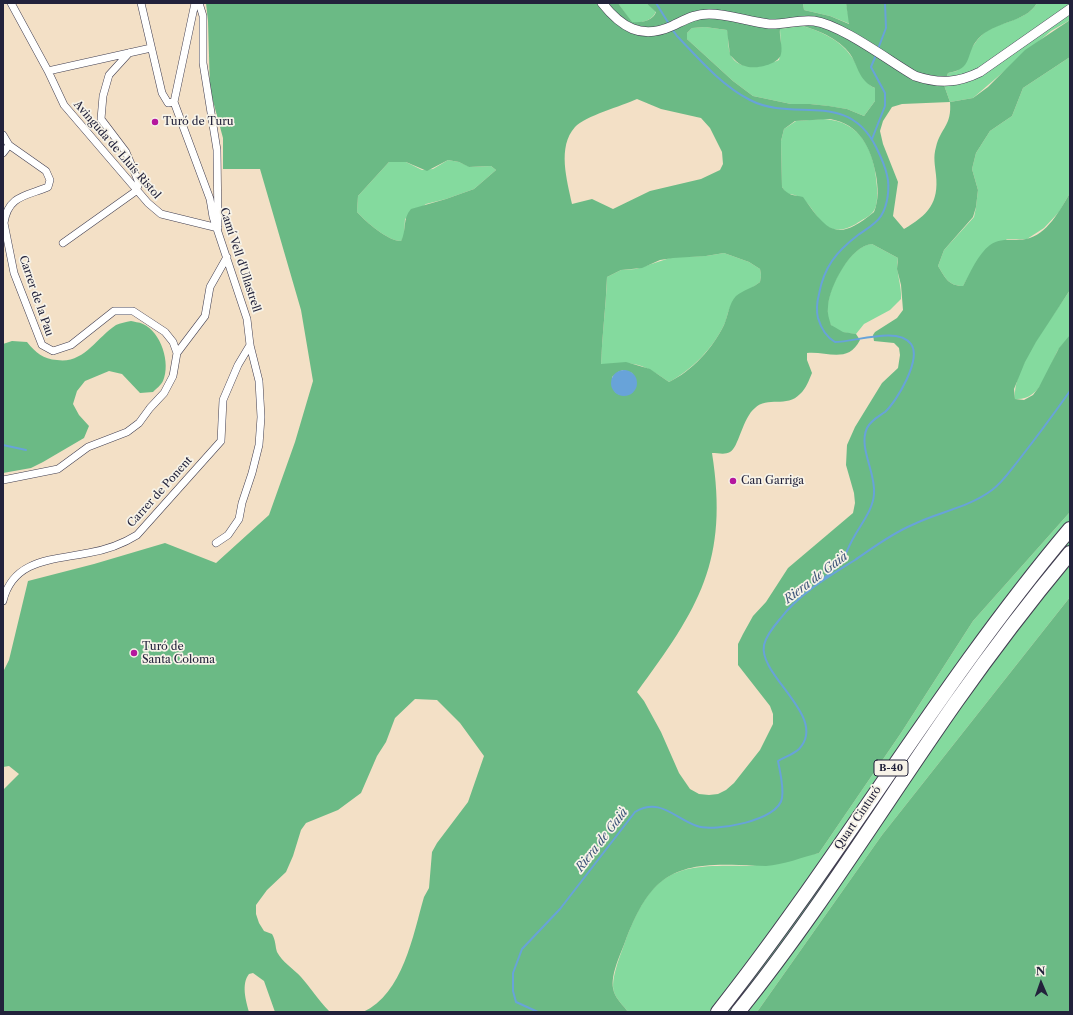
<!DOCTYPE html>
<meta charset="utf-8">
<style>
body{margin:0}
#map{position:relative;width:1073px;height:1015px;overflow:hidden;background:#f3e0c6;font-family:"Libre Caslon Text",serif}
canvas{display:block}
.frame{position:absolute;inset:0;border:4px solid #22223b;pointer-events:none}
.north{position:absolute;left:1021px;top:963px;width:40px;height:40px;-webkit-text-stroke:3px #f7f3e8;paint-order:stroke;rotate:358deg;font-size:11px;font-weight:700;line-height:16px;text-align:center;color:#22223b}
.north::after{content:'';display:block;margin:auto;width:14px;height:18px;background:#22223b;clip-path:polygon(50% 0,100% 100%,50% 72%,0 100%)}
</style>
<div id="map">
<canvas width="1073" height="1015"></canvas>
<div class="frame"></div>
<div class="north">N</div>
</div>
<script>
const c = document.querySelector('canvas').getContext('2d');
c.lineJoin = 'round';
function paint(path, color) { c.fillStyle = color; c.fill(path, 'evenodd'); }
function strokePath(path, color, width, dash) { c.strokeStyle = color; c.lineWidth = width; c.lineCap = dash ? 'butt' : 'round'; c.setLineDash(dash || []); c.stroke(path); }
function write(font, color, halo, rows, align = 'center') {
  c.font = font + ' "Libre Caslon Text",serif'; c.lineWidth = 3.5; c.setLineDash([]); c.textBaseline = 'middle'; c.strokeStyle = halo; c.fillStyle = color; for (const [text, x, y, turn = 0] of rows) {
    c.save(); c.translate(x, y); c.rotate((+turn || 0) * Math.PI / 180); c.textAlign = isNaN(turn) ? turn : align; if (halo) c.strokeText(text, 0, 0); c.fillText(text, 0, 0); c.restore();
  }
}
paint(new Path2D(`
 M 618,3 L 646,3 L 656,11 C 653,21 641,23 632,23 Z
 M 803,3 L 846,3 L 850,24 L 830,16 L 804,10 Z
 M 1037,3 L 1070,3 L 1070,20 L 1051,31 L 973,98 L 950,102 L 944,85 L 948,73 L 957,71 C 965,60 974,41 984,33 C 1000,21 1027,21 1037,3 Z
 M 802,26 C 821,31 840,40 851,56 C 859,67 863,83 875,88 L 875,101 L 864,116 L 847,109 L 828,106 L 810,104 L 791,104 L 753,96 L 733,81 L 687,39 L 687,33 L 692,28 L 705,27 L 727,30 C 729,36 728,42 729,49 C 733,73 762,67 779,60 L 781,50 L 780,29 Z
 M 1070,57 L 1070,193 L 1059,212 L 1044,228 L 1027,239 L 1007,239 L 973,269 L 963,286 C 948,286 945,277 938,266 L 944,250 L 974,217 L 976,207 L 978,190 L 972,169 L 976,153 L 990,131 L 1012,116 L 1023,88 Z
 M 823,119 C 863,121 875,153 877,188 C 877,196 878,206 873,212 C 869,217 861,220 856,224 C 848,228 842,231 833,229 C 816,224 813,202 797,196 C 794,194 790,195 786,193 L 782,187 L 781,141 L 784,129 L 796,121 Z
 M 448,160 L 459,162 L 470,167 L 491,166 L 496,170 L 474,189 L 446,199 L 426,204 L 405,219 L 404,236 L 401,241 C 388,241 366,222 357,212 L 358,196 L 389,162 L 406,162 L 422,170 L 433,169 Z
 M 872,244 L 898,258 C 895,270 902,285 901,299 L 890,310 L 864,324 L 856,334 C 848,333 836,333 831,325 C 817,303 848,245 872,244 Z
 M 724,253 L 749,262 L 760,269 L 761,275 L 760,282 C 751,289 736,297 730,308 C 727,313 727,320 724,325 C 713,348 692,370 669,382 C 642,363 634,361 601,365 C 602,335 606,307 607,277 L 621,270 L 636,269 L 673,257 L 706,256 Z
 M 1070,290 C 1070,298 1072,329 1070,336 C 1067,341 1061,345 1058,350 C 1048,369 1041,401 1015,399 C 1012,367 1053,317 1070,290 Z
 M 1070,512 L 1070,597 L 882,835 L 757,1012 L 628,1012 C 624,1006 616,999 614,992 C 610,979 621,954 625,942 C 652,870 674,864 747,866 C 755,866 764,863 771,862 C 787,859 803,856 819,853 L 901,733 L 973,621 Z`), '#84da9e');
paint(new Path2D(`
 M 206,3 L 618,3 L 632,22 C 641,23 653,21 656,12 L 646,3 L 803,3 L 804,10 L 830,16 L 849,24 L 846,3 L 1037,3 C 1026,23 994,21 978,39 C 965,53 974,69 948,73 L 944,85 L 950,102 L 973,98 L 988,87 L 1025,50 L 1070,20 L 1070,57 L 1023,88 L 1012,116 L 990,131 L 976,153 L 972,169 L 978,190 L 976,207 L 973,217 L 944,250 L 938,266 C 945,277 948,286 963,286 C 970,273 978,254 990,245 C 1001,237 1013,241 1026,239 C 1047,235 1060,210 1070,193 L 1070,290 L 1036,342 L 1025,362 L 1014,389 L 1015,399 L 1024,400 L 1033,395 L 1039,387 L 1059,348 L 1070,335 L 1070,512 L 973,621 L 901,733 L 819,853 C 803,857 783,865 766,866 C 757,866 748,865 739,865 C 670,862 649,879 625,942 C 620,956 609,977 614,992 C 616,999 624,1006 628,1012 L 363,1012 C 403,994 413,935 424,897 L 429,888 L 432,852 L 437,843 L 468,802 L 484,756 L 460,723 L 437,700 L 415,699 L 395,718 L 386,742 L 377,756 L 361,793 L 338,810 L 306,823 L 301,830 L 293,856 L 286,872 L 267,890 L 256,905 L 256,914 L 259,923 L 264,931 L 272,934 C 276,941 275,946 277,952 C 282,962 294,969 301,977 C 311,988 318,1000 329,1011 L 345,1012 L 275,1012 L 264,981 L 253,973 L 249,974 C 241,984 246,1001 249,1012 L 3,1012 L 3,790 L 19,774 L 9,766 L 3,767 L 3,672 L 9,660 L 28,581 L 94,564 L 165,543 L 216,563 L 269,515 L 295,442 L 313,381 L 301,310 L 260,169 L 223,169 L 223,138 L 210,90 L 208,21 ZM 802,26 C 819,30 843,41 852,57 C 859,70 860,81 875,88 L 875,101 L 864,116 L 847,109 L 829,106 L 810,104 L 791,104 L 753,96 L 733,81 L 687,39 L 687,33 L 692,28 L 705,27 L 727,30 L 730,55 C 734,59 739,65 745,66 C 753,70 779,65 781,54 C 783,47 779,37 780,29 ZM 637,99 L 661,109 L 701,118 L 710,128 L 722,152 L 723,164 L 720,170 L 701,179 L 650,191 L 613,209 L 592,199 L 572,204 C 567,180 557,147 575,127 C 585,116 622,106 637,99 ZM 950,102 C 952,126 941,127 936,147 C 933,157 935,165 936,175 C 939,203 928,215 904,229 L 893,216 L 898,182 L 883,144 L 880,131 L 883,121 L 892,107 L 902,104 ZM 830,119 C 860,124 871,148 876,175 C 878,187 879,200 874,212 C 837,243 827,231 803,197 C 794,195 788,196 782,187 L 781,141 L 784,129 L 795,121 ZM 448,160 L 459,162 L 469,167 L 491,166 L 496,170 L 474,189 L 446,199 L 411,209 C 402,219 407,230 401,241 C 388,241 366,222 357,212 L 358,196 L 389,162 L 406,162 L 427,171 ZM 872,244 L 898,258 L 897,269 L 901,285 L 903,310 L 897,318 L 875,332 L 873,335 L 874,341 L 894,343 L 899,348 L 900,355 L 898,368 L 882,383 L 855,427 L 847,445 L 846,465 L 854,493 L 855,503 L 853,513 L 788,568 L 766,602 L 753,616 L 743,634 L 738,644 L 738,665 L 770,706 L 773,714 L 773,724 L 760,750 L 734,783 L 726,790 L 718,794 L 709,795 L 699,794 L 690,789 L 679,773 L 661,732 L 644,701 L 637,692 C 699,608 729,561 712,453 C 718,453 725,455 730,452 C 738,449 743,417 755,408 C 767,396 787,408 800,394 C 806,389 809,380 812,373 L 807,360 L 807,353 C 827,351 848,364 860,340 L 856,334 L 843,332 L 831,325 C 829,319 827,313 828,307 C 829,287 851,245 872,244 ZM 724,253 L 749,262 L 760,269 L 761,275 L 760,282 C 753,288 743,290 736,296 C 729,303 728,316 724,325 C 713,348 692,371 669,382 L 650,369 L 626,362 L 601,364 C 602,335 606,306 607,277 L 621,270 L 642,268 L 660,260 L 673,258 L 706,256 ZM 623,370 L 632,373 L 636,382 L 627,395 L 620,395 L 615,392 L 612,377 L 618,372 Z
 M 131,321 C 134,322 139,322 143,324 C 161,332 171,363 163,381 C 161,385 156,389 153,392 L 140,393 L 122,374 L 109,371 L 85,381 L 77,391 L 73,404 L 79,415 L 89,426 L 84,438 L 43,462 L 31,468 L 3,473 L 3,344 L 12,341 L 27,342 C 36,353 43,359 57,360 C 84,364 96,338 116,325 C 120,323 126,322 131,321 Z
 M 1070,597 L 1070,1012 L 757,1012 L 882,835 Z`), '#6bba85');
paint(new Path2D(`
 M611 383a13 13 0 1 1 26 0a13 13 0 1 1-26 0Z`), '#68a3d9');
strokePath(new Path2D(`
 M 656,3 L 669,24
 M 672,29 L 677,36 C 699,59 721,85 750,100 C 794,123 847,89 876,147 C 880,155 885,166 887,175 C 890,187 888,205 881,216 C 876,224 865,230 858,235 C 836,252 824,267 819,294 C 817,302 816,310 818,318 C 821,328 826,337 835,342 C 855,342 898,326 911,344 C 922,359 897,401 885,412 C 878,417 871,420 867,428 C 858,448 876,472 874,494 C 873,510 861,524 854,537 C 849,545 846,555 841,562 C 835,569 828,574 821,581
 M 878,49 L 886,28 L 885,3
 M 872,139 L 885,106 L 885,93 L 871,67 L 876,55
 M 3,445 L 26,450
 M 538,1012 L 516,1002 L 513,991 L 513,973 L 522,949 L 560,909 L 635,812 C 660,797 674,818 697,826 C 714,832 779,821 782,798 C 784,787 780,772 778,761 C 785,757 794,754 799,749 C 829,717 758,676 764,645 C 766,636 774,626 780,619 C 800,593 828,577 855,560 C 874,547 891,534 912,525 C 938,512 968,508 992,490 C 1002,483 1010,471 1018,461 C 1036,438 1053,415 1070,391`), '#68a3d9', 2);
const minor = new Path2D(`
 M 11,3 L 48,71 L 64,105 L 148,203 L 161,214 L 218,228
 M 141,3 L 162,93 L 168,103 L 174,102
 M 195,3 L 174,102 L 210,199 L 213,217 L 247,319 L 250,345 L 259,381 L 261,417 L 259,445 L 252,473 L 242,503 L 239,519 L 228,535 L 216,543
 M 199,3 L 203,16 L 203,63 L 217,150 L 218,225
 M 48,71 L 151,48
 M 3,135 L 9,145 L 46,171 L 50,180 L 48,187 C 27,196 8,195 4,223 L 14,273 L 42,345 L 53,351 L 71,345 L 114,311 L 133,311 L 165,332 L 173,342 L 177,353
 M 3,153 L 9,145
 M 63,243 L 136,191 L 139,183 L 126,152 L 101,119 L 103,96 L 109,75 L 129,53
 M 3,480 L 58,469 L 88,447 L 127,432 L 139,423 L 150,408 L 164,393 L 173,376 L 177,353 L 205,316 L 210,287 L 227,257
 M 3,601 C 13,559 53,560 88,553 C 106,550 121,545 137,535 L 221,441 L 223,400 L 238,365 L 250,345`);
const tertiary = new Path2D(`
 M 602,3 C 621,27 641,40 672,26 C 685,20 694,14 709,14 C 729,14 749,22 769,24 C 784,25 799,19 814,21 C 842,25 889,61 915,76 C 939,84 958,83 980,72 L 1070,9`);
const motorway = new Path2D(`
 M 718,1012 C 842,855 941,682 1070,529
 M 738,1012 C 817,914 883,806 956,702 C 992,651 1030,601 1070,553`);
strokePath(minor, '#413e50', 8);
strokePath(tertiary, '#413e50', 10);
strokePath(motorway, '#413e50', 16);
strokePath(minor, '#fff', 7);
strokePath(tertiary, '#fff', 9);
strokePath(motorway, '#fff', 14);
for (const [x, y, r, color] of [
 [155,122,4,"#b5179e"],
 [733,481,4,"#b5179e"],
 [134,653,4,"#b5179e"]
]) { const dot = new Path2D(); dot.arc(x, y, r, 0, 2 * Math.PI); c.fillStyle = color; c.fill(dot); strokePath(dot, '#f7f3e8', 1.5); }
for (const [x, y, w] of [
 [891,768,34]
]) { const box = new Path2D(); box.roundRect(x - w / 2, y - 8, w, 16, 3); c.fillStyle = '#f7f3e8'; c.fill(box); strokePath(box, '#22223b', 1); }
write('bold 10px', '#22223b', null, [
 ["B-40",891,768]
]);
write('11px', '#22223b', '#f7f3e8', [
 ["Turó de Turu",163,122],
 ["Can Garriga",741,481],
 ["Turó de",142,647],
 ["Santa Coloma",142,660]
], 'left');
write('11px', '#22223b', '#f7f3e8', [
 ["Avinguda de Lluís Ristol",117,150,49],
 ["Camí Vell d'Ullastrell",240,260,72],
 ["Carrer de la Pau",36,296,71],
 ["Carrer de Ponent",160,492,-48],
 ["Quart Cinturó",858,818,-56]
]);
write('italic 12px', '#3e567a', '#f7f3e8', [
 ["Riera de Gaià",816,578,-37],
 ["Riera de Gaià",602,840,-52]
]);
</script>
